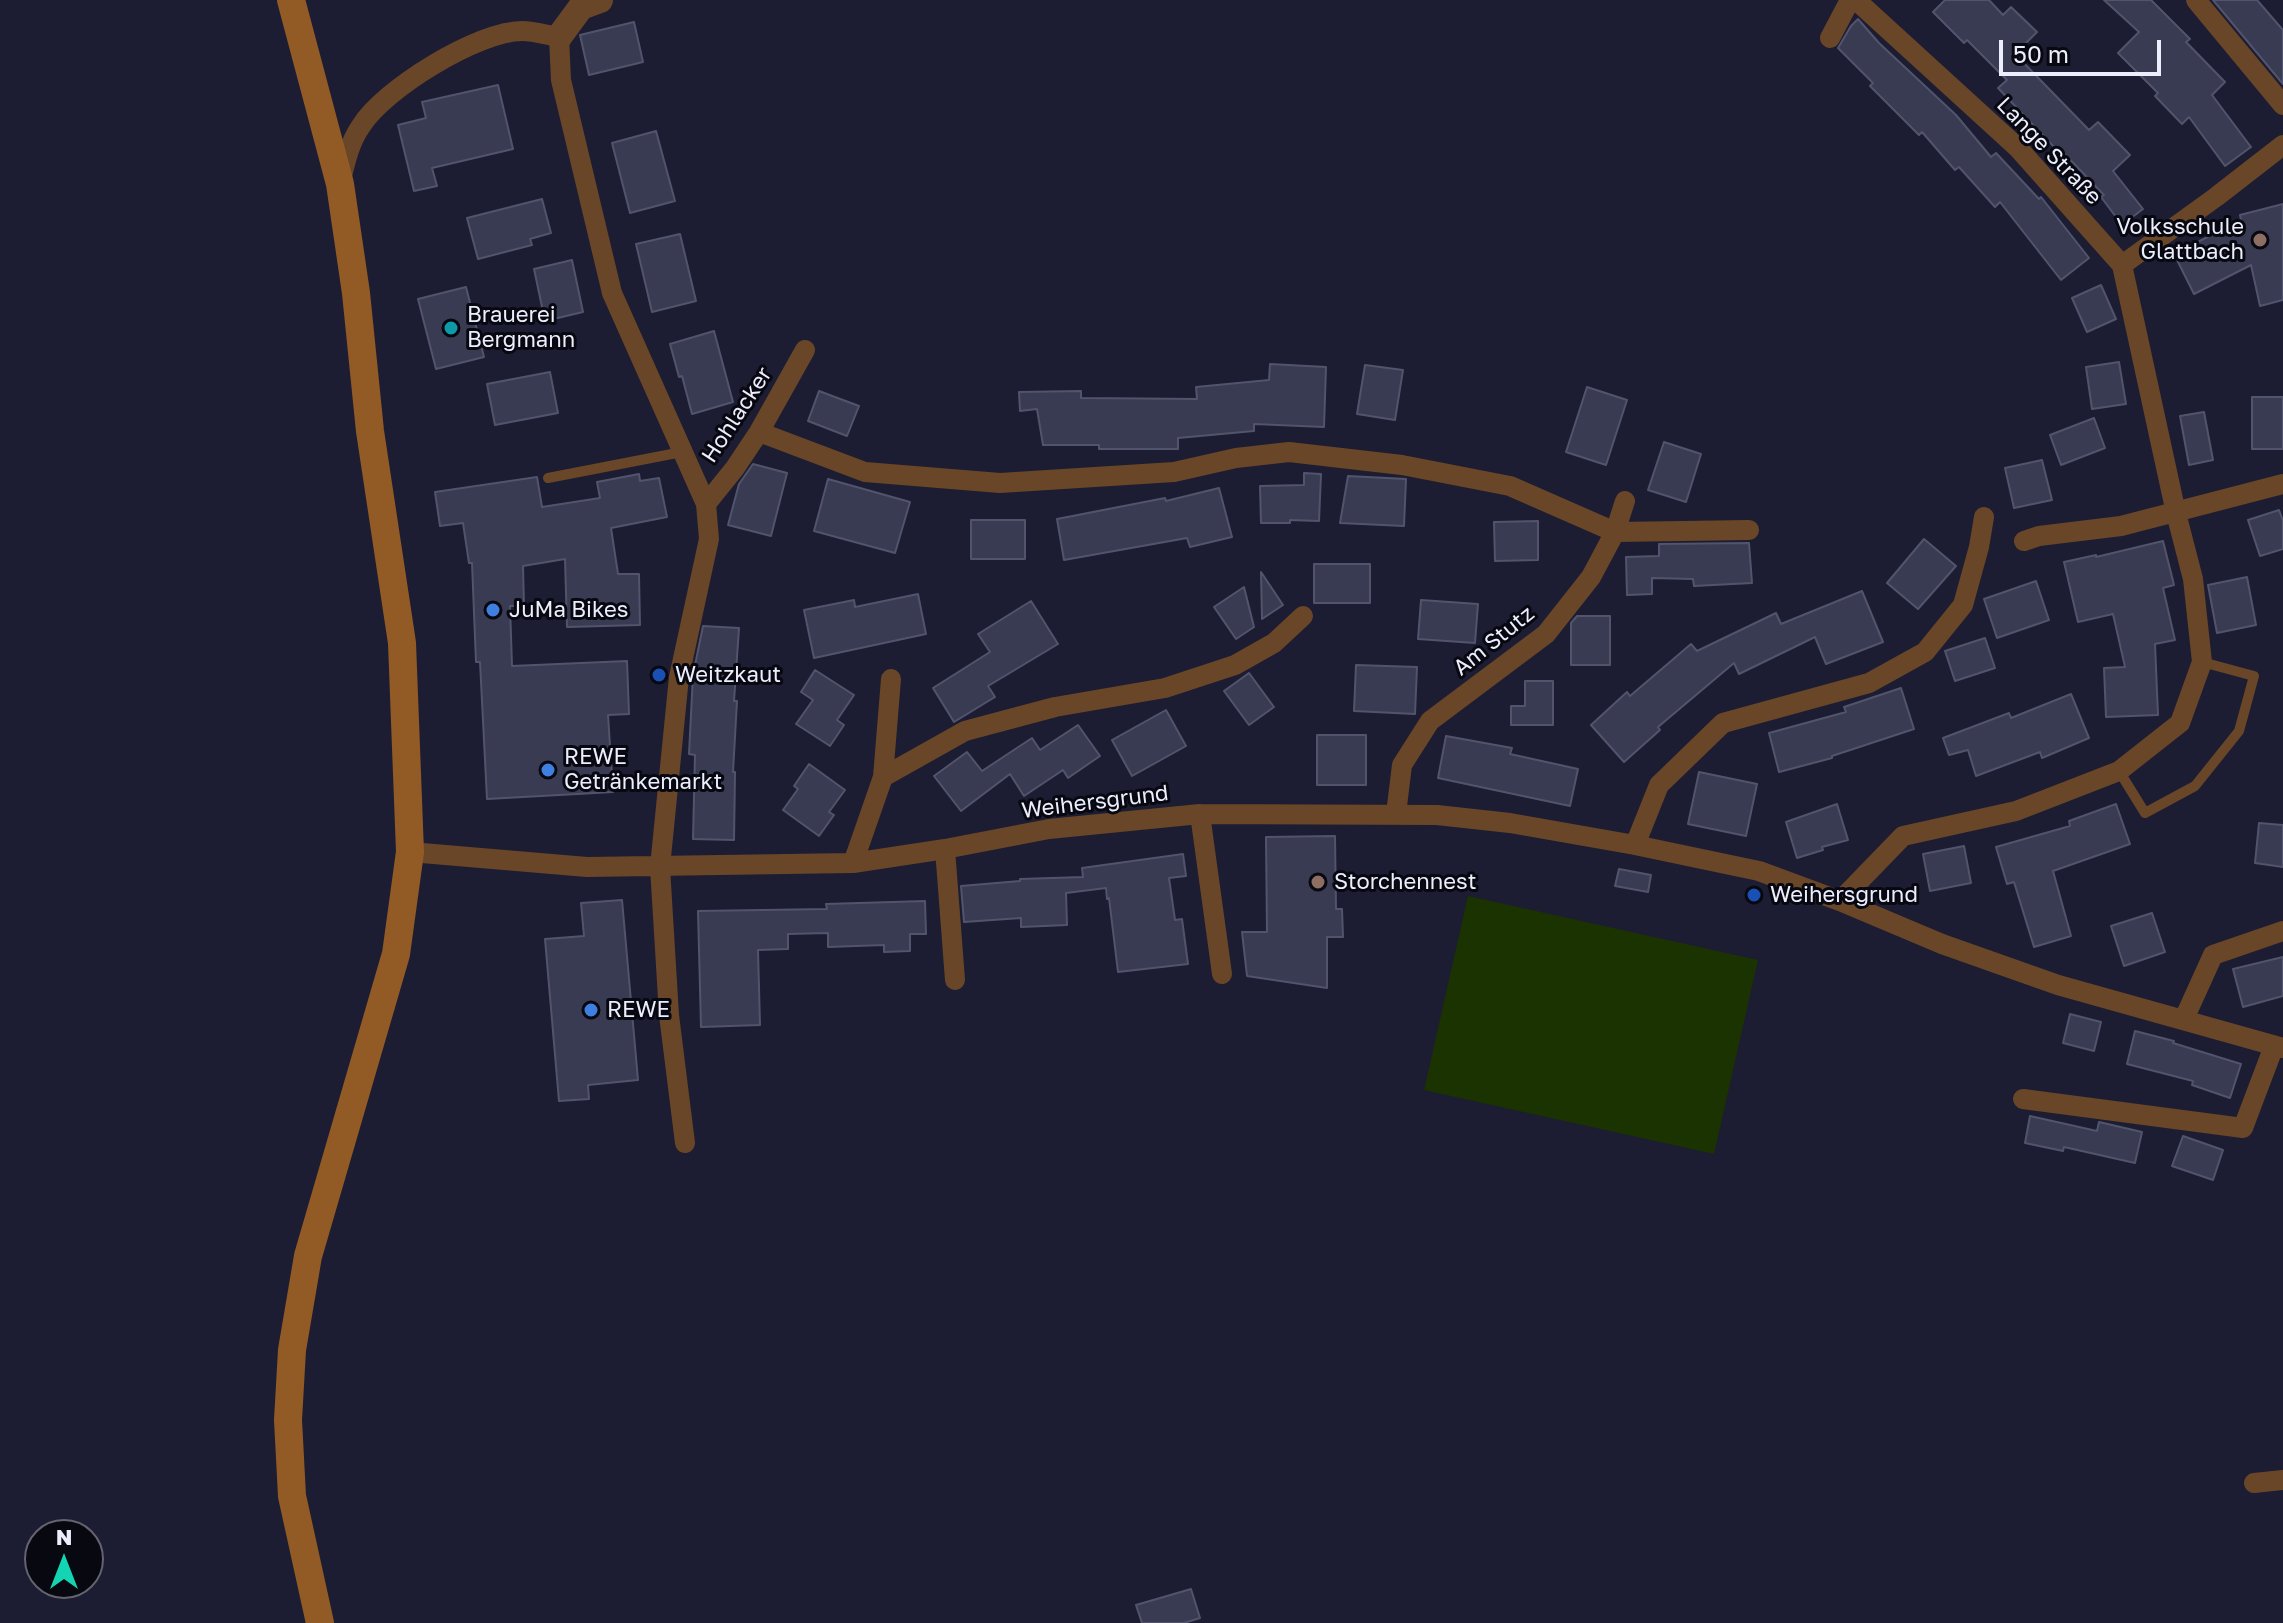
<!DOCTYPE html>
<meta charset="utf-8">
<style>
body{margin:0}
#map{position:relative;width:2283px;height:1623px;overflow:hidden;background:#1c1d32;font-family:"Golos Text",sans-serif}
canvas{display:block}
.north{position:absolute;left:24px;top:1519px;width:80px;height:80px;box-sizing:border-box;background:#080811;border:2px solid #63646f;border-radius:50%;rotate:0deg;font-size:22px;font-weight:700;line-height:32px;text-align:center;color:#eceefd}
.north::after{content:'';display:block;margin:auto;width:28px;height:36px;background:#13d5b3;clip-path:polygon(50% 0,100% 100%,50% 72%,0 100%)}
.scale{position:absolute;left:1999px;top:40px;width:162px;height:36px;box-sizing:border-box;border:4px solid #eceefd;border-top:0;padding-left:10px;font-size:24px;line-height:28px;white-space:nowrap;color:#eceefd;-webkit-text-stroke:6px #080811;paint-order:stroke}
</style>
<div id="map">
<canvas width="2283" height="1623"></canvas>
<div class="north">N</div>
<div class="scale">50 m</div>
</div>
<script>
const c = document.querySelector('canvas').getContext('2d');
c.lineJoin = 'round';
function paint(path, color) { c.fillStyle = color; c.fill(path, 'evenodd'); }
function strokePath(path, color, width, dash) { c.strokeStyle = color; c.lineWidth = width; c.lineCap = dash ? 'butt' : 'round'; c.setLineDash(dash || []); c.stroke(path); }
function write(font, color, halo, rows, align = 'center') {
  c.font = font + ' "Golos Text",sans-serif'; c.lineWidth = 6; c.setLineDash([]); c.textBaseline = 'middle'; c.strokeStyle = halo; c.fillStyle = color; for (const [text, x, y, turn = 0] of rows) {
    c.save(); c.translate(x, y); c.rotate((+turn || 0) * Math.PI / 180); c.textAlign = isNaN(turn) ? turn : align; if (halo) c.strokeText(text, 0, 0); c.fillText(text, 0, 0); c.restore();
  }
}
paint(new Path2D(`
 M 1468,896 L 1758,960 L 1714,1154 L 1424,1090 Z`), '#1b3300');
const building = new Path2D(`
 M 1945,0 L 1989,0 L 2003,15 L 2011,7 L 2037,32 L 2015,54 L 2089,130 L 2098,122 L 2130,155 L 2113,171 L 2143,209 L 2122,225 L 2101,197 L 2104,195 L 2058,147 L 2056,149 L 1998,88 L 2007,80 L 1967,40 L 1964,43 L 1933,12 Z
 M 2104,0 L 2151,0 L 2190,39 L 2186,42 L 2225,82 L 2212,95 L 2251,147 L 2225,166 L 2189,117 L 2182,124 L 2155,96 L 2158,93 L 2118,53 L 2139,32 Z
 M 2213,0 L 2257,0 L 2283,30 L 2283,84 Z
 M 1858,19 L 1879,43 L 1956,115 L 1991,157 L 1996,153 L 2039,199 L 2041,197 L 2089,258 L 2061,280 L 2000,202 L 1995,207 L 1959,167 L 1955,170 L 1922,132 L 1919,135 L 1870,86 L 1873,83 L 1838,48 L 1851,26 Z
 M 634,22 L 643,62 L 589,75 L 580,35 Z
 M 498,85 L 513,149 L 432,168 L 437,186 L 414,191 L 398,125 L 426,118 L 422,102 Z
 M 656,131 L 675,201 L 630,213 L 612,143 Z
 M 542,199 L 551,233 L 530,239 L 532,245 L 478,259 L 467,218 Z
 M 2283,204 L 2283,300 L 2260,306 L 2251,265 L 2194,294 L 2174,254 L 2241,220 L 2240,215 Z
 M 680,234 L 696,301 L 652,312 L 636,244 Z
 M 572,260 L 583,312 L 545,321 L 534,269 Z
 M 2101,285 L 2116,319 L 2087,332 L 2072,298 Z
 M 466,287 L 484,357 L 436,369 L 418,299 Z
 M 714,331 L 733,402 L 692,414 L 682,376 L 679,377 L 670,344 Z
 M 2119,362 L 2126,404 L 2092,409 L 2086,367 Z
 M 1270,364 L 1326,367 L 1324,427 L 1254,424 L 1254,431 L 1178,438 L 1178,449 L 1099,449 L 1099,445 L 1043,445 L 1037,409 L 1020,411 L 1019,392 L 1081,391 L 1081,398 L 1197,399 L 1196,387 L 1269,380 Z
 M 1365,365 L 1403,370 L 1395,420 L 1357,414 Z
 M 550,372 L 558,413 L 495,425 L 487,384 Z
 M 1587,387 L 1627,400 L 1606,465 L 1566,452 Z
 M 819,391 L 859,406 L 847,436 L 808,421 Z
 M 2252,397 L 2283,397 L 2283,449 L 2252,449 Z
 M 2204,412 L 2213,460 L 2189,465 L 2180,416 Z
 M 2094,418 L 2105,448 L 2061,465 L 2050,435 Z
 M 1664,442 L 1701,454 L 1686,502 L 1648,490 Z
 M 2042,460 L 2052,500 L 2014,508 L 2005,468 Z
 M 753,464 L 787,473 L 771,536 L 728,525 L 739,484 Z
 M 1304,473 L 1321,474 L 1319,521 L 1290,520 L 1290,523 L 1261,523 L 1260,486 L 1304,485 Z
 M 639,474 L 640,481 L 659,478 L 667,517 L 611,528 L 618,574 L 639,574 L 640,625 L 567,627 L 565,559 L 523,566 L 524,606 L 510,606 L 512,666 L 627,661 L 629,714 L 608,715 L 613,792 L 487,799 L 480,662 L 476,662 L 472,563 L 469,563 L 463,523 L 440,526 L 435,492 L 537,477 L 542,507 L 600,498 L 597,482 Z
 M 1348,476 L 1406,479 L 1404,526 L 1340,523 Z
 M 828,479 L 910,502 L 895,553 L 814,531 Z
 M 1219,488 L 1232,537 L 1190,547 L 1187,538 L 1064,560 L 1057,519 L 1165,498 L 1166,501 Z
 M 2279,510 L 2283,521 L 2283,549 L 2260,556 L 2248,520 Z
 M 971,520 L 1025,520 L 1025,559 L 971,559 Z
 M 1538,521 L 1538,560 L 1495,561 L 1494,522 Z
 M 1924,539 L 1956,566 L 1918,609 L 1887,583 Z
 M 2163,541 L 2174,585 L 2163,588 L 2175,640 L 2155,644 L 2158,715 L 2106,717 L 2104,668 L 2125,667 L 2113,614 L 2078,622 L 2064,562 L 2096,555 L 2096,557 Z
 M 1749,543 L 1752,583 L 1694,586 L 1693,579 L 1652,578 L 1652,594 L 1627,595 L 1626,557 L 1659,556 L 1659,544 Z
 M 1314,564 L 1370,564 L 1370,603 L 1314,603 Z
 M 1261,572 L 1283,605 L 1262,619 Z
 M 2247,577 L 2256,625 L 2217,633 L 2208,585 Z
 M 2036,581 L 2049,620 L 1997,638 L 1984,599 Z
 M 1244,587 L 1254,627 L 1236,639 L 1214,607 Z
 M 1862,591 L 1883,642 L 1826,664 L 1815,637 L 1739,674 L 1734,663 L 1658,727 L 1660,730 L 1624,762 L 1591,725 L 1627,692 L 1630,696 L 1691,644 L 1697,651 L 1776,613 L 1781,624 Z
 M 918,594 L 926,634 L 814,658 L 804,610 L 854,600 L 855,607 Z
 M 1421,600 L 1478,604 L 1475,643 L 1418,639 Z
 M 1031,601 L 1058,644 L 988,686 L 995,697 L 954,722 L 933,688 L 990,652 L 978,634 Z
 M 1577,616 L 1610,616 L 1610,665 L 1571,665 L 1571,623 Z
 M 703,626 L 739,628 L 734,701 L 737,701 L 733,772 L 735,772 L 734,840 L 693,839 L 695,755 L 689,754 L 693,675 Z
 M 1985,638 L 1995,668 L 1955,681 L 1945,651 Z
 M 1356,665 L 1417,667 L 1415,714 L 1354,711 Z
 M 815,670 L 854,695 L 837,720 L 844,725 L 830,746 L 796,724 L 813,700 L 801,692 Z
 M 1249,673 L 1274,707 L 1249,725 L 1224,691 Z
 M 1525,681 L 1553,681 L 1553,725 L 1511,725 L 1511,706 L 1525,706 Z
 M 1901,688 L 1914,729 L 1832,756 L 1832,758 L 1779,772 L 1769,733 L 1846,712 L 1844,707 Z
 M 2071,694 L 2089,738 L 2042,758 L 2040,752 L 1976,776 L 1968,750 L 1949,755 L 1943,738 L 2009,713 L 2011,718 Z
 M 1166,710 L 1186,746 L 1132,776 L 1112,740 Z
 M 1078,725 L 1100,756 L 1068,778 L 1063,770 L 1024,796 L 1010,774 L 961,811 L 934,776 L 967,752 L 982,771 L 1032,738 L 1040,750 Z
 M 1317,735 L 1366,735 L 1366,785 L 1317,785 Z
 M 1446,736 L 1512,748 L 1510,754 L 1578,769 L 1570,806 L 1438,778 Z
 M 809,764 L 845,790 L 829,812 L 834,815 L 819,836 L 783,810 L 798,789 L 794,786 Z
 M 1699,772 L 1757,784 L 1746,836 L 1688,824 Z
 M 1837,804 L 1848,840 L 1822,847 L 1823,850 L 1797,858 L 1786,822 Z
 M 2116,804 L 2130,844 L 2053,871 L 2071,936 L 2034,947 L 2014,882 L 2007,884 L 1996,847 L 2070,826 L 2069,821 Z
 M 2259,823 L 2283,825 L 2283,867 L 2255,863 Z
 M 1335,836 L 1336,909 L 1342,909 L 1343,937 L 1327,937 L 1327,988 L 1247,976 L 1242,932 L 1267,932 L 1266,837 Z
 M 1964,846 L 1971,883 L 1930,891 L 1923,854 Z
 M 1183,854 L 1186,876 L 1169,878 L 1175,920 L 1182,919 L 1188,964 L 1118,972 L 1109,898 L 1107,899 L 1106,888 L 1066,893 L 1067,925 L 1021,927 L 1021,918 L 964,922 L 961,886 L 1020,881 L 1020,879 L 1083,877 L 1082,868 Z
 M 1619,869 L 1651,875 L 1648,892 L 1615,886 Z
 M 622,900 L 638,1080 L 588,1085 L 589,1099 L 559,1101 L 545,939 L 584,936 L 581,903 Z
 M 925,901 L 926,934 L 910,934 L 910,951 L 884,952 L 884,945 L 828,947 L 828,933 L 788,934 L 788,949 L 758,950 L 760,1025 L 701,1027 L 698,911 L 827,909 L 826,904 Z
 M 2152,913 L 2165,952 L 2124,966 L 2111,926 Z
 M 2283,957 L 2283,996 L 2243,1007 L 2233,969 Z
 M 2070,1014 L 2101,1022 L 2094,1051 L 2063,1043 Z
 M 2135,1031 L 2174,1041 L 2173,1043 L 2241,1064 L 2230,1098 L 2192,1085 L 2193,1081 L 2127,1064 Z
 M 2030,1116 L 2097,1131 L 2099,1122 L 2142,1132 L 2135,1163 L 2064,1147 L 2063,1151 L 2025,1143 Z
 M 2183,1136 L 2223,1150 L 2213,1180 L 2172,1166 Z
 M 1191,1589 L 1200,1618 L 1184,1623 L 1142,1623 L 1136,1605 Z`);
paint(building, '#383b51');
strokePath(building, '#51546c', 2);
strokePath(new Path2D(`
 M 548,478 L 682,452
 M 2119,771 L 2145,813 L 2195,786 L 2239,731 L 2254,676 L 2202,662`), '#694627', 10);
strokePath(new Path2D(`
 M 2196,0 L 2283,105
 M 1830,38 L 1850,0
 M 340,184 C 345,164 349,143 361,126 C 384,89 478,31 522,31 C 534,31 547,35 559,37 L 561,80 L 612,293 L 706,504 L 709,539 L 679,677 L 660,867 L 669,1015 L 685,1143
 M 2122,265 L 2216,197 L 2283,145
 M 759,432 L 865,472 L 1000,483 L 1174,472 L 1236,458 L 1289,452 L 1402,465 L 1510,486 L 1615,532 L 1749,530
 M 706,504 L 735,468 L 759,432 L 805,350
 M 2024,541 L 2039,536 L 2121,526 L 2283,484
 M 883,777 L 891,679
 M 1200,814 L 1222,974
 M 1396,814 L 1402,765 L 1430,721 L 1546,634 L 1591,577 L 1615,532 L 1625,501
 M 1635,845 L 1659,785 L 1723,723 L 1869,683 L 1925,652 L 1963,605 L 1979,547 L 1984,517
 M 945,849 L 955,980
 M 410,852 L 587,867 L 853,863 L 945,849 L 1049,829 L 1200,814 L 1437,815 L 1510,823 L 1635,845 L 1759,871 L 1840,901 L 1942,944 L 2058,985 L 2283,1048
 M 853,863 L 883,777 L 965,731 L 1055,707 L 1165,688 L 1235,665 L 1274,643 L 1303,616
 M 1840,901 L 1903,836 L 2016,811 L 2119,771 L 2180,723 L 2202,662 L 2193,579 L 2176,513 L 2122,265 L 2018,148 L 1856,0
 M 2184,1019 L 2213,955 L 2283,931
 M 2023,1099 L 2243,1128 L 2274,1046
 M 2254,1483 L 2283,1480`), '#694627', 20);
strokePath(new Path2D(`
 M 559,37 L 581,7 L 600,0`), '#694627', 26);
strokePath(new Path2D(`
 M 291,0 L 340,184 L 356,293 L 370,431 L 402,643 L 410,852 L 396,954 L 308,1256 L 292,1350 L 288,1420 L 292,1496 L 320,1623`), '#925b25', 28);
for (const [x, y, r, color] of [
 [2260,240,8,"#8d6e63"],
 [451,328,8,"#0f9aa8"],
 [493,610,8,"#3f7fe0"],
 [659,675,8,"#1a4fb4"],
 [548,770,8,"#3f7fe0"],
 [1318,882,8,"#8d6e63"],
 [1754,895,8,"#1a4fb4"],
 [591,1010,8,"#3f7fe0"]
]) { const dot = new Path2D(); dot.arc(x, y, r, 0, 2 * Math.PI); c.fillStyle = color; c.fill(dot); strokePath(dot, '#080811', 3); }
write('22px', '#eceefd', '#080811', [
 ["Lange Straße",2049,151,46],
 ["Hohlacker",737,415,-57],
 ["Am Stutz",1494,641,-39],
 ["Weihersgrund",1095,802,-7]
]);
write('22px', '#eceefd', '#080811', [
 ["Volksschule",2244,227,"right"],
 ["Glattbach",2244,252,"right"],
 ["Brauerei",467,315],
 ["Bergmann",467,340],
 ["JuMa Bikes",509,610],
 ["Weitzkaut",675,675],
 ["REWE",564,757],
 ["Getränkemarkt",564,782],
 ["Storchennest",1334,882],
 ["Weihersgrund",1770,895],
 ["REWE",607,1010]
], 'left');
</script>
